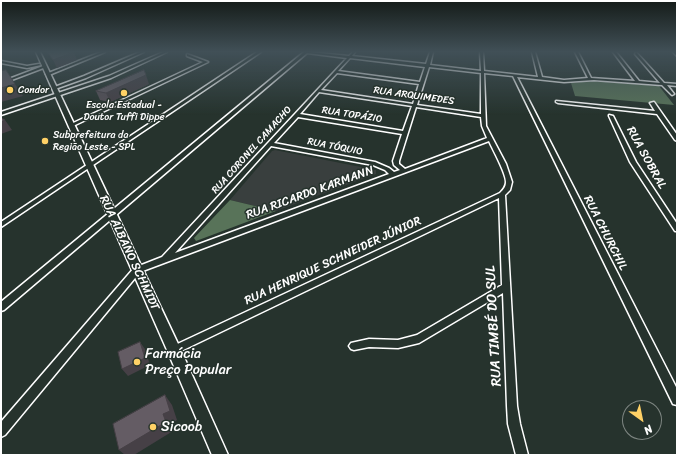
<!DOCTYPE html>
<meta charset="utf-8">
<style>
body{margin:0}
#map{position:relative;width:678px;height:456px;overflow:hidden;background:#26332d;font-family:Sriracha,sans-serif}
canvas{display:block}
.frame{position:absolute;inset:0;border:2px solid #fff;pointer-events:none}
.north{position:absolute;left:622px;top:400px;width:40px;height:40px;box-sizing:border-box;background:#26332d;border:1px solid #7d8581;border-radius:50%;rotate:147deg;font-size:11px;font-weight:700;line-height:16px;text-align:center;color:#fff}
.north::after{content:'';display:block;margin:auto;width:14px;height:18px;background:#ffd166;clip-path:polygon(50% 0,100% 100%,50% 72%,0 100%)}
</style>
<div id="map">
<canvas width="678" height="456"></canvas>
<div class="frame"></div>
<div class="north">N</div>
</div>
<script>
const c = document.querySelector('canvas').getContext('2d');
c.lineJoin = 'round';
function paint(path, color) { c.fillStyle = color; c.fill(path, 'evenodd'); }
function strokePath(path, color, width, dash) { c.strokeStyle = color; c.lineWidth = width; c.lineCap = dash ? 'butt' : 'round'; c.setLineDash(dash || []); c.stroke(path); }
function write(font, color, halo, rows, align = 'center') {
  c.font = font + ' Sriracha,sans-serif'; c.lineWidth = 3; c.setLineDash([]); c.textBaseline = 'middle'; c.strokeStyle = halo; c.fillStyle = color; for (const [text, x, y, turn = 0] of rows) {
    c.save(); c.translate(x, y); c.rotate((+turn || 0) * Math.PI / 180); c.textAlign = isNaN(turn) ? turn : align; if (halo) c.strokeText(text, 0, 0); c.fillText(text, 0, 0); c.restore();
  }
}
paint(new Path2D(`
 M 275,150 L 376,170 L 376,174 L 276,211 L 230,200 L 272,151 Z`), '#393f3e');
paint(new Path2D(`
 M 592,81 L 659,86 L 674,105 L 575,96 L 571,83 Z
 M 230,200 L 276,211 L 196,241 L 194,238 Z`), '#587359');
const street = new Path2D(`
 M 101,52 L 105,52 L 49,75 L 46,74 Z
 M 140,52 L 144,52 L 86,78 L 55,89 L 52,88 L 84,76 Z
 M 163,52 L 167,52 L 111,78 L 1,115 L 1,112 L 109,76 Z
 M 257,52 L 261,52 L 1,227 L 1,222 Z
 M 304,52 L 310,52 L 349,56 L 353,52 L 355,52 L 352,56 L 426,64 L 430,52 L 433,52 L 430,65 L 481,71 L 480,52 L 483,52 L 484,71 L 538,77 L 532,52 L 535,52 L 542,77 L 564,80 L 588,78 L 575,52 L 578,52 L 591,78 L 635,81 L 613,52 L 616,52 L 639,81 L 660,83 L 635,54 L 636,52 L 664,83 L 677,84 L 677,86 L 667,85 L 674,94 L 672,95 L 662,85 L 594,80 L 564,82 L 517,77 L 677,389 L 677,405 L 673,404 L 513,76 L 484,73 L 486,126 L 506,164 L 512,182 L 510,190 L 505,195 L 517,406 L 520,424 L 528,455 L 516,455 L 508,424 L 507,406 L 503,293 L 419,343 L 398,348 L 369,347 L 354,350 L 351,349 L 349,346 L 351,343 L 369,339 L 398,340 L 417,335 L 502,285 L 499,198 L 177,353 L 174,354 L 171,353 L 169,350 L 171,347 L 500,193 C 503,190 506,187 506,182 C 506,173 493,150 489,141 L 140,272 L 5,435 L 1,437 L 1,422 L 134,268 L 162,257 L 347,58 L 307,53 L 4,310 L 1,311 L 1,302 ZM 350,58 L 425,67 L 420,82 L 338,71 ZM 429,67 L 481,73 L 481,114 L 417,105 ZM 337,73 L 419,84 L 413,104 L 321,90 ZM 319,92 L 412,106 L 403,131 L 300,114 ZM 416,107 L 481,117 L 482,126 L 487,138 L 405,169 L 399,164 L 399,161 ZM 298,117 L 402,134 L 393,161 L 394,165 L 400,170 L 394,172 L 389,168 L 375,162 L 274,143 ZM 271,146 L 373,165 L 385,170 L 389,174 L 175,253 Z
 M 673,52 L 675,52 L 677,53 L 677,56 Z
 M 187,54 L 208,62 L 73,126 L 69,125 L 203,62 L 187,56 Z
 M 1,61 L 27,66 L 39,64 L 41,65 L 27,68 L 1,63 Z
 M 43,66 L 46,67 L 1,84 L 1,82 Z
 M 556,101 L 655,111 L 650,103 L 654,102 L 677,135 L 677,141 L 675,140 L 657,114 L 558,103 L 556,102 Z
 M 609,115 L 613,116 L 636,162 L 677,224 L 677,231 L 675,231 L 630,162 L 609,116 Z`);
const primary = new Path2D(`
 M 36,52 L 40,52 L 179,346 L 228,455 L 212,455 L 167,350 Z`);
strokePath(street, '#fff', 3);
strokePath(primary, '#fff', 3);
paint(street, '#26332d');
paint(primary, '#26332d');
paint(new Path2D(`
 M 149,84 L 110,102 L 100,100 L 96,91 Z`), '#564f56');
paint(new Path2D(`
 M 74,52 L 77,60 L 57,68 L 53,60 Z
 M 146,75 L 149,84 L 110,102 L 106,93 Z
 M 15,84 L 23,96 L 1,102 L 1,88 Z
 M 5,120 L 12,130 L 1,134 L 1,122 Z
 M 140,342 L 145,349 L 150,365 L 128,376 L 122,369 Z
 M 165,395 L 172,405 L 177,420 L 171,424 L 173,431 L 134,455 L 125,455 L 119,450 L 163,414 Z`), '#464046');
const building = new Path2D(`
 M 55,52 L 74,52 L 53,60 L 48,53 Z
 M 6,70 L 15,84 L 1,88 L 1,71 Z
 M 144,70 L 146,75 L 106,93 L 96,91 Z
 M 1,118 L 5,120 L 1,122 Z
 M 140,342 L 145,358 L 122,369 L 118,352 Z
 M 165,395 L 170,411 L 163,414 L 166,422 L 119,450 L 113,424 Z`);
paint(building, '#645c64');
strokePath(building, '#464046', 1);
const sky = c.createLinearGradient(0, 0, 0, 115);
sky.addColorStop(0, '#151c19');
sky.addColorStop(0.45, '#415057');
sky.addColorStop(1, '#41505700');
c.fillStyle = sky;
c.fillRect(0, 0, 678, 115);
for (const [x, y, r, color] of [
 [10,90,4,"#ffd166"],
 [124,93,4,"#ffd166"],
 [45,141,4,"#ffd166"],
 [137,362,4,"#ffd166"],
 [153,427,4,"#ffd166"]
]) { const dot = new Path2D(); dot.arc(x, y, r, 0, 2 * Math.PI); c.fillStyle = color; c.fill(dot); strokePath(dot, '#26332d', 1.5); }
write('10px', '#fff', '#26332d', [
 ["Condor",18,90],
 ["Escola Estadual -",124,105,"center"],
 ["Doutor Tuffi Dippe",124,117,"center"],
 ["Subprefeitura da",53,135],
 ["Região Leste - SPL",53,147]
], 'left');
write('10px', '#fff', '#26332d', [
 ["RUA ARQUIMEDES",414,96,8],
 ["RUA TOPÁZIO",352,115,9],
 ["RUA TÓQUIO",335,147,11],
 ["RUA CORONEL CAMACHO",252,150,-48]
]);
write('12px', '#fff', '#26332d', [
 ["RUA SOBRAL",646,158,61],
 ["RUA RICARDO KARMANN",310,193,-20],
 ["RUA CHURCHIL",605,233,63],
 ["RUA ALBANO SCHMIDT",129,253,65],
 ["RUA HENRIQUE SCHNEIDER JÚNIOR",333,261,-25]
]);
write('14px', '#fff', '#26332d', [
 ["RUA TIMBÉ DO SUL",494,326,-93]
]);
write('14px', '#fff', '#26332d', [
 ["Farmácia",145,354],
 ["Preço Popular",145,370],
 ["Sicoob",161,427]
], 'left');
</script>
